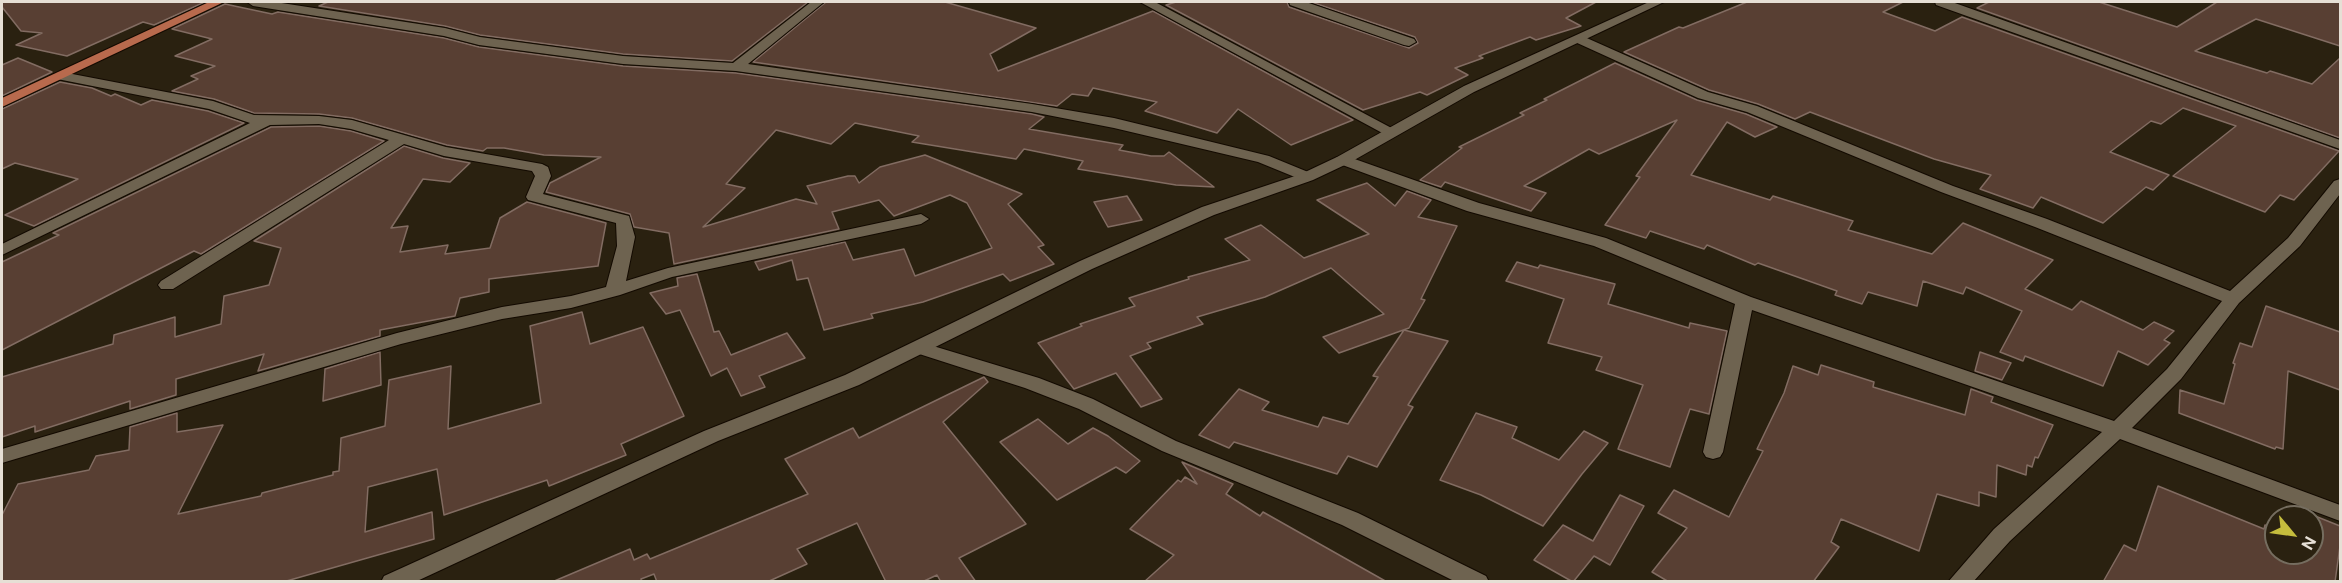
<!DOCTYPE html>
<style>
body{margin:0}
#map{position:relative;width:2342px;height:583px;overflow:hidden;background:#2a2110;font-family:"Public Sans",sans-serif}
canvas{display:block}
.frame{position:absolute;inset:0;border:3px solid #e6dfd5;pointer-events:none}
.north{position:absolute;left:2264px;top:505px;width:60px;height:60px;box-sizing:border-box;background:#2a2110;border:2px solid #756d5f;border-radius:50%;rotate:119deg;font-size:16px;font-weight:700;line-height:24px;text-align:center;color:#e6dfd5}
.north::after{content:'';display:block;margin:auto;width:21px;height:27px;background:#c5bc3d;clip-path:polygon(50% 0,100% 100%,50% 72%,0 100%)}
</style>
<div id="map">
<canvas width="2342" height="583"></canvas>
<div class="frame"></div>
<div class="north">N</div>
</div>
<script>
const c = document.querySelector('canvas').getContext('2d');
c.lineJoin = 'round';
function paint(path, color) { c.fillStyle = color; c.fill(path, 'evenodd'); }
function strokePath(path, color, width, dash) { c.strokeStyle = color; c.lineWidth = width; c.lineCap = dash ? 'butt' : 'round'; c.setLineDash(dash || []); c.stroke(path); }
const building = new Path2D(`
 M 2,2 L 205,2 L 154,25 L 143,22 L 67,56 L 16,45 L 42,33 L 21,31 L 2,7 Z
 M 328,2 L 808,2 L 732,61 L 623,54 L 480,35 L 445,26 L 319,6 Z
 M 826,2 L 945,2 L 1036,28 L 990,54 L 998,71 L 1153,11 L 1353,120 L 1291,145 L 1238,109 L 1217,133 L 1145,111 L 1157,102 L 1093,88 L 1088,96 L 1072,94 L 1057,106 L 753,62 Z
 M 1176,2 L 1287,2 L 1289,7 L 1409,48 L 1418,43 L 1415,37 L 1311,2 L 1596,2 L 1566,18 L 1581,26 L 1536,40 L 1530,37 L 1479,56 L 1483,58 L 1455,68 L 1468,75 L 1427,95 L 1420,92 L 1363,110 L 1166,5 Z
 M 1747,2 L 1903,2 L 1883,12 L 1935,31 L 1962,17 L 2339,151 L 2294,200 L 2280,195 L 2265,212 L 2173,176 L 2236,126 L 2183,108 L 2161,124 L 2151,121 L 2110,152 L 2169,175 L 2153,190 L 2146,187 L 2103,223 L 2041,197 L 2033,208 L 1980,189 L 1991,175 L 1934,159 L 1810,112 L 1795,119 L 1758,104 L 1709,90 L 1624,52 L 1679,27 L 1683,28 Z
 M 1989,2 L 2099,2 L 2177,27 L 2217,2 L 2340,2 L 2340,46 L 2256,19 L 2195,51 L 2267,73 L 2270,71 L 2312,84 L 2340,58 L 2340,138 L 1977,8 Z
 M 225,4 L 272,14 L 278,12 L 444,38 L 479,47 L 623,66 L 736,73 L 1032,114 L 1044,117 L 1029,129 L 1123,145 L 1119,150 L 1151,156 L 1164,156 L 1169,152 L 1214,187 L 1176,185 L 1078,169 L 1083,161 L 1024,149 L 1016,159 L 912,142 L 919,136 L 855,123 L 831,144 L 776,130 L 726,184 L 745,188 L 703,227 L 796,199 L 817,204 L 807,186 L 848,176 L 855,176 L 859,183 L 880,167 L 925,155 L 1022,194 L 1008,204 L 1044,245 L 1038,247 L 1054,264 L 1010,281 L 1003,274 L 923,302 L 871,314 L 873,318 L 824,330 L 808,278 L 797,280 L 792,260 L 759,270 L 755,262 L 845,242 L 853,260 L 904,249 L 915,276 L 992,248 L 967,203 L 950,195 L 894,216 L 879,200 L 832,212 L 839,229 L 674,264 L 669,233 L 634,227 L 630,214 L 546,192 L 550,183 L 601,157 L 544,155 L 504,148 L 487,148 L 483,151 L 447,145 L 352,118 L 319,114 L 254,113 L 214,99 L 172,91 L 198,79 L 191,76 L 215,66 L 175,56 L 212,39 L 172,29 Z
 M 18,58 L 52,72 L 2,96 L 2,65 Z
 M 1615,63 L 1697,100 L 1746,114 L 1777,127 L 1755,137 L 1727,122 L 1691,175 L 1770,200 L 1773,196 L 1853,221 L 1848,230 L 1932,254 L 1963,223 L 2053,260 L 2025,289 L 2072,310 L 2081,301 L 2143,330 L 2154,322 L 2174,331 L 2164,340 L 2170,343 L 2148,365 L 2118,351 L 2103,386 L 2025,356 L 2023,361 L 2000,352 L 2022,311 L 1966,287 L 1963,294 L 1923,281 L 1917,306 L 1868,292 L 1862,304 L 1835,295 L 1837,291 L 1758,263 L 1755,265 L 1707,245 L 1704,249 L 1650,231 L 1646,238 L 1605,225 L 1640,177 L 1636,176 L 1677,120 L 1599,154 L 1589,149 L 1524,186 L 1546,193 L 1531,211 L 1445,182 L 1441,187 L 1420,180 L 1462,148 L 1459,147 L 1524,115 L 1520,113 L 1547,100 L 1544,99 Z
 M 60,82 L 92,88 L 111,96 L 115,94 L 141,105 L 152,100 L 208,111 L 244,123 L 34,226 L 5,215 L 78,179 L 15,163 L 2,169 L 2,109 Z
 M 319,126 L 351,131 L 384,141 L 201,254 L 194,251 L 2,350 L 2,262 L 59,235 L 53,233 L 271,127 Z
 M 404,146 L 443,158 L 470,163 L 450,182 L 423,179 L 391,228 L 408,226 L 400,252 L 448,245 L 445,254 L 490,248 L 500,218 L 527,202 L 606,223 L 598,266 L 489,279 L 489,292 L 460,298 L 455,316 L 380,330 L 380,336 L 258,371 L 264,354 L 176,379 L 176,395 L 130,409 L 130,401 L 35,432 L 35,426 L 2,437 L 2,377 L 113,344 L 114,335 L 175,317 L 175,337 L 221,324 L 224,296 L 269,285 L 281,248 L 254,241 Z
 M 1367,183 L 1395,206 L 1407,191 L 1431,200 L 1418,217 L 1457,226 L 1421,299 L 1425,300 L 1409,328 L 1339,353 L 1323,337 L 1384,314 L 1331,268 L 1265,297 L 1197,317 L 1203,324 L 1147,343 L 1151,348 L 1130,356 L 1162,399 L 1141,407 L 1116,373 L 1074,389 L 1038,343 L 1082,326 L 1080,324 L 1135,306 L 1129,298 L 1189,279 L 1188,277 L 1250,260 L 1225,239 L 1261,225 L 1304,258 L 1369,234 L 1317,200 Z
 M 1127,196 L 1142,220 L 1108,227 L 1094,202 Z
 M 1517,262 L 1538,268 L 1540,265 L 1615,284 L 1608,304 L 1689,328 L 1690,323 L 1727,331 L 1709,414 L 1690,409 L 1670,467 L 1618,449 L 1643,385 L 1596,370 L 1602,357 L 1548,343 L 1564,299 L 1506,281 Z
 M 697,274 L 714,332 L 719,331 L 731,355 L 787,333 L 805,358 L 759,376 L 765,387 L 741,396 L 727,368 L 711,376 L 680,310 L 666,314 L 650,293 L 678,286 L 677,278 Z
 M 2266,306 L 2340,332 L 2340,390 L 2288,371 L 2283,449 L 2276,447 L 2275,449 L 2179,413 L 2180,390 L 2224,404 L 2235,364 L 2233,363 L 2240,343 L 2252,347 Z
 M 582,312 L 590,344 L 643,327 L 684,416 L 621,444 L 626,455 L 549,486 L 547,480 L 444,515 L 437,469 L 368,487 L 365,532 L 432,512 L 434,539 L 283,582 L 2,582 L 2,515 L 18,484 L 89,470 L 96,456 L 129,450 L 130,427 L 177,413 L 177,432 L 223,425 L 178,514 L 261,496 L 262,493 L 333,475 L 333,472 L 339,471 L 341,438 L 385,426 L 389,380 L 451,366 L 448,429 L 541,403 L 530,326 Z
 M 1404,330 L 1448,341 L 1408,405 L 1413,407 L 1377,467 L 1348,456 L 1337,474 L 1234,442 L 1229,448 L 1199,435 L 1239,389 L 1269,402 L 1262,410 L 1318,427 L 1323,417 L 1348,424 L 1378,377 L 1373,376 Z
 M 380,352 L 381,385 L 323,401 L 325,369 Z
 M 1980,352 L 2011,363 L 2002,380 L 1975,371 Z
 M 1821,365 L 1874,382 L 1873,387 L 1965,415 L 1971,389 L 1993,397 L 1991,402 L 2053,425 L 2038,458 L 2035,457 L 2032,467 L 2027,465 L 2026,475 L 1997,465 L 1996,497 L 1979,492 L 1979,506 L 1937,494 L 1919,551 L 1841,519 L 1831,542 L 1839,547 L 1813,582 L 1669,582 L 1652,572 L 1687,528 L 1658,513 L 1674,490 L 1729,517 L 1763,451 L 1757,449 L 1784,393 L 1793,366 L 1818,375 Z
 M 984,377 L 988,382 L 943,422 L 1026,524 L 959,558 L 976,582 L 941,582 L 937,575 L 922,582 L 886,582 L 857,523 L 797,549 L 807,564 L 767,582 L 657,582 L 654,574 L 641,579 L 642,582 L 552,582 L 630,549 L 634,560 L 647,554 L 650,559 L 808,494 L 785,459 L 853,428 L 859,438 Z
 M 1476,413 L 1517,427 L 1512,438 L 1559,460 L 1584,431 L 1608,443 L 1582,474 L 1543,526 L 1481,495 L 1440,480 Z
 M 1038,419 L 1068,444 L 1093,428 L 1108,436 L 1140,461 L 1126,473 L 1116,467 L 1057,500 L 1000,442 Z
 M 1182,462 L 1233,484 L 1226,494 L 1260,516 L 1263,512 L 1387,582 L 1144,582 L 1174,555 L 1130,529 L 1178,480 L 1181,482 L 1185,477 L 1197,484 Z
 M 2158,486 L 2264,529 L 2265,525 L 2276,529 L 2276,553 L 2312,553 L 2312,517 L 2294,517 L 2295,508 L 2340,526 L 2340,546 L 2335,582 L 2103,582 L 2124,545 L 2136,551 Z
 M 1620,495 L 1644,506 L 1610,565 L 1594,556 L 1573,582 L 1534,560 L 1563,525 L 1593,541 Z`);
paint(building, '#583f33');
strokePath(building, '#826c62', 1.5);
const minor = new Path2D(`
 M 247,2 L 275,2 L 445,28 L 480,37 L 623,56 L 733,63 L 811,2 L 824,2 L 748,64 L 1032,104 L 1114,118 L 1269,156 L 1313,174 L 1315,177 L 1307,182 L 1258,162 L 1114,128 L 1032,112 L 736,71 L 623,64 L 479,45 L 444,36 L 253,6 Z
 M 1140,2 L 1155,2 L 1399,132 L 1391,137 L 1386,135 Z
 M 1289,2 L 1306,2 L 1414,39 L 1416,42 L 1409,46 L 1404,45 L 1290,5 Z
 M 1935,2 L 1952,2 L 2340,140 L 2340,149 L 1936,5 Z
 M 1580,35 L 1708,92 L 1757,106 L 1953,186 L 2047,219 L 2230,291 L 2288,238 L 2334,181 L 2340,179 L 2340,194 L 2300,246 L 2239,303 L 2181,379 L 2132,428 L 2340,505 L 2340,521 L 2120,439 L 2010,541 L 1973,582 L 1948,582 L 1994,529 L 2102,432 L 1752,310 L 1723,452 L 1720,457 L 1713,459 L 1706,457 L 1703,452 L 1735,304 L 1594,246 L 1467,211 L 1337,163 L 1335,160 L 1337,157 L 1349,157 L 1479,203 L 1606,238 L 1751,297 L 2114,421 L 2167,369 L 2222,301 L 2035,227 L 1941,192 L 1747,112 L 1698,98 L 1575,42 L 1573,39 Z
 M 62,72 L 213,101 L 254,115 L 319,116 L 352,120 L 446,147 L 542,164 L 548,167 L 551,176 L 543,194 L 629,216 L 635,237 L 626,281 L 668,268 L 921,214 L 929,219 L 921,224 L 672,277 L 620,295 L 571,308 L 502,319 L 401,344 L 2,463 L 2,449 L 397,333 L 502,307 L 571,296 L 606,287 L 617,246 L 616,223 L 528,200 L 526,197 L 535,176 L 532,171 L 444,156 L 404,144 L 173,289 L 161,289 L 158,285 L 161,281 L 389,140 L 351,129 L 319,124 L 270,125 L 2,255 L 2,244 L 250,123 L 209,109 L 57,79 L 55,76 L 57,73 Z
 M 920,342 L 1039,378 L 1093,399 L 1176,441 L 1358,513 L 1486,576 L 1489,582 L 1456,582 L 1342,525 L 1162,451 L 1079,409 L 1025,388 L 913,352 L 910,348 L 913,344 Z`);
const tertiary = new Path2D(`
 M 1649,2 L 1664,2 L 1474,92 L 1349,163 L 1313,180 L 1214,215 L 1092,269 L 859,385 L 718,441 L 415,582 L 381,582 L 384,576 L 704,431 L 845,375 L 1080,261 L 1202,207 L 1301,174 L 1337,157 L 1464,86 Z`);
const primary = new Path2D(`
 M 209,2 L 224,2 L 2,107 L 2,98 Z`);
strokePath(minor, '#130a00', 2);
strokePath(tertiary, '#130a00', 2);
strokePath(primary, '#130a00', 2);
paint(minor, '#6e6350');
paint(tertiary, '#6e6350');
paint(primary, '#b86a4d');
</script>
